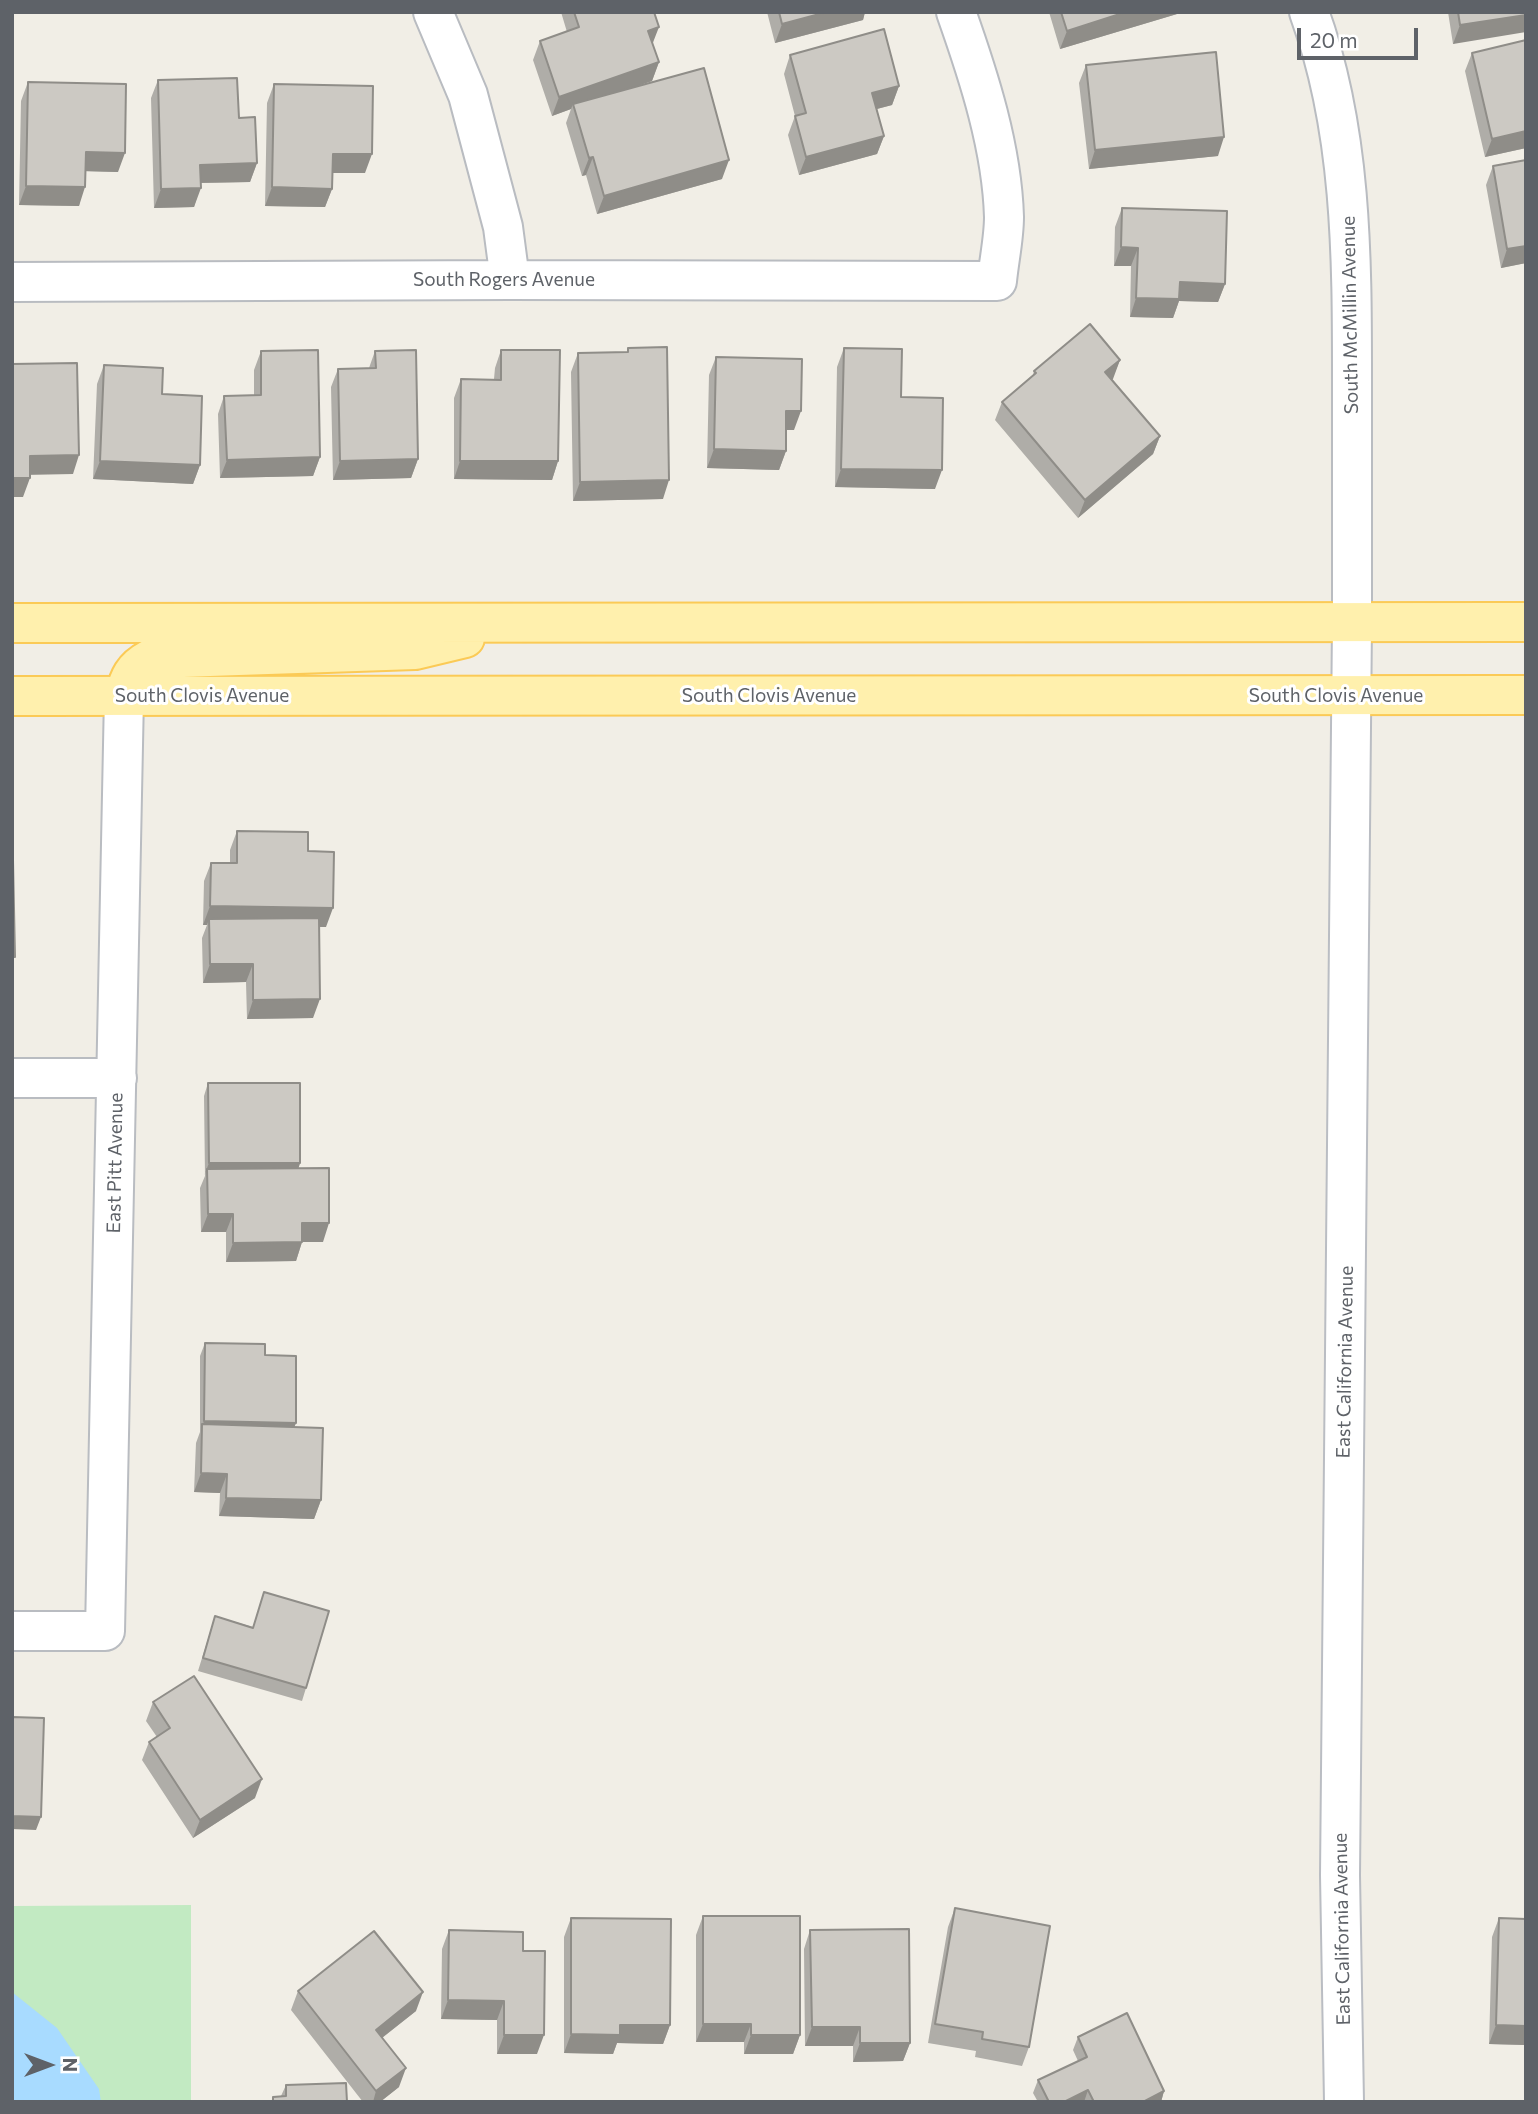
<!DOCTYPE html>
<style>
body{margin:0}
#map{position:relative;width:1538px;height:2114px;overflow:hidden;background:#f1eee6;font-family:Commissioner,sans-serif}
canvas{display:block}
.frame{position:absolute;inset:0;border:14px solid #5e6268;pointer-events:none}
.north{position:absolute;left:14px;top:2030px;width:70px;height:70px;-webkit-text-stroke:5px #fff;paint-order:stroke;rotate:90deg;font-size:19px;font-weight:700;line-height:28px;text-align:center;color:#5e6268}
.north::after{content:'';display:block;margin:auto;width:24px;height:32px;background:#5e6268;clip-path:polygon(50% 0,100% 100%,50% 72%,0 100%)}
.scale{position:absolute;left:1297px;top:28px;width:121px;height:32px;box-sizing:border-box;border:4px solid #5e6268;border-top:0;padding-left:9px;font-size:21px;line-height:24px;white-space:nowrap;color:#5e6268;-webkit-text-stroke:5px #fff;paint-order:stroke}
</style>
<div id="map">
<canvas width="1538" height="2114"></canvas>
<div class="frame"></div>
<div class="north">N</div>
<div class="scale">20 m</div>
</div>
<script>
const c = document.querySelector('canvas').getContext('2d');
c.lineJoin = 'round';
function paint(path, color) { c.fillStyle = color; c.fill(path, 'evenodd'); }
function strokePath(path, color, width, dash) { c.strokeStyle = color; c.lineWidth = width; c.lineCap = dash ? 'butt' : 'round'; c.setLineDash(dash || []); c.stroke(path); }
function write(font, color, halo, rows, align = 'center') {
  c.font = font + ' Commissioner,sans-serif'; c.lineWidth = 6; c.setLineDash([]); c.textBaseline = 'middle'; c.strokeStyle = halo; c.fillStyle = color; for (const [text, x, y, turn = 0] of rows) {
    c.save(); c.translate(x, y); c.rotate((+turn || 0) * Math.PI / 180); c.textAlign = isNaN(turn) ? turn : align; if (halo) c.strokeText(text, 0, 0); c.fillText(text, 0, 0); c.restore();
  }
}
paint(new Path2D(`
 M 191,1905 L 191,2102 L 12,2102 L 12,1906 Z`), '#c2eac2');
paint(new Path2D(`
 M 12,1992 L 57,2028 L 99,2089 L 101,2102 L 12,2102 Z`), '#a8dbff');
const street = new Path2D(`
 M 433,12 L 468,95 L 503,227 L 510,280
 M 1309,12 C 1352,129 1352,257 1352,379 C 1352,460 1352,541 1352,623
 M 12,282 L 510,280 L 997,281 C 999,260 1004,238 1004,217 C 1002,148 979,77 956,12
 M 12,1078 L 117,1078
 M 12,1631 L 105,1631 L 124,696`);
const secondary = new Path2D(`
 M 1344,2102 L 1340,1875 L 1352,623`);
const primary = new Path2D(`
 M 12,623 L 1526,622
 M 12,696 L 1526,695
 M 124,696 C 129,678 133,668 150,659 L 415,650 L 465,638`);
strokePath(street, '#b9bcc1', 42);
strokePath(secondary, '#babdc3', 42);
strokePath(primary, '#fbca56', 42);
strokePath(street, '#fff', 38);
strokePath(secondary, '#fff', 38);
strokePath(primary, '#fff0ad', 38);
paint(new Path2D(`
 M 561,12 L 654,12 L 653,45 L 659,62 L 652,81 L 630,88 L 722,179 L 597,214 L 586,175 L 582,176 L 566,123 L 571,109 L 552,116 L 533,60 L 540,41 L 567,32 Z
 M 767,12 L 865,12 L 863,20 L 775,43 Z
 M 1049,12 L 1177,12 L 1177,14 L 1060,49 Z
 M 1448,12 L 1526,12 L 1453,44 Z
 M 1526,40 L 1526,148 L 1485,157 L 1465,71 L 1472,53 Z
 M 790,55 L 899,86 L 892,105 L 877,109 L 884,136 L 877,154 L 799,175 L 788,135 L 795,116 L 784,74 Z
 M 1086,65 L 1218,156 L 1089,169 L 1079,83 Z
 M 158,80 L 239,118 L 257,163 L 250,182 L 201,183 L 194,207 L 154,208 L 151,98 Z
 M 28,82 L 118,172 L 86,171 L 79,206 L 19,205 L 21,101 Z
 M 274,84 L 365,173 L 332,173 L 332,189 L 325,207 L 265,206 L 267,103 Z
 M 1493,166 L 1526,263 L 1501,268 L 1486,185 Z
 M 1122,208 L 1225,284 L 1218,302 L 1179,301 L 1173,318 L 1130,317 L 1131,266 L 1114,266 L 1115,227 Z
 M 628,348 L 663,499 L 573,501 L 571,372 L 578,353 L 627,352 Z
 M 844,348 L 901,397 L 935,489 L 835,487 L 837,367 Z
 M 501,350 L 558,461 L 552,480 L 454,479 L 454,398 L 461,379 L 494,379 L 495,368 Z
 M 261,351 L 320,457 L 313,476 L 220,478 L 218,414 L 224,396 L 254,395 L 254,370 Z
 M 375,351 L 418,459 L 411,478 L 333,480 L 331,387 L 338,369 L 369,368 Z
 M 716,357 L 794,430 L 786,430 L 786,451 L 779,470 L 707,468 L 709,375 Z
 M 1120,360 L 1112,379 L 1160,436 L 1153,454 L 1078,518 L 995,420 L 1002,402 L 1033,375 L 1034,371 Z
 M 104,365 L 162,394 L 200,465 L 193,484 L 93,479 L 97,384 Z
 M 237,831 L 308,851 L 326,927 L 319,927 L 313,1018 L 247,1019 L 246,982 L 203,983 L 202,938 L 207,925 L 203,925 L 204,881 L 211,863 L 230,863 L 230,850 Z
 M 208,1083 L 300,1163 L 298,1169 L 323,1242 L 302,1242 L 296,1261 L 226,1262 L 226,1232 L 201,1232 L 200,1188 L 205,1176 L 204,1096 Z
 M 205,1343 L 265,1355 L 296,1423 L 294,1427 L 321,1500 L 314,1519 L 219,1516 L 220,1493 L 194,1492 L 196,1443 L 200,1432 L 200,1356 Z
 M 264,1592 L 306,1688 L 302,1701 L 198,1671 L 215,1616 L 253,1627 Z
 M 153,1702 L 255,1798 L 193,1838 L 142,1760 L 149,1742 L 157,1737 L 146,1721 Z
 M 955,1908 L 1029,2047 L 1022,2066 L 975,2057 L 976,2051 L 928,2043 L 948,1927 Z
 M 703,1916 L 800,2035 L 793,2054 L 744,2054 L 744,2042 L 696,2042 L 696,1935 Z
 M 571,1918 L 670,2025 L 663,2044 L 617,2043 L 613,2054 L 564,2053 L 564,1937 Z
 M 1499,1918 L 1526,2045 L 1489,2044 L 1492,1937 Z
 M 449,1930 L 523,1951 L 537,2054 L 497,2054 L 497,2020 L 441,2019 L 442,1949 Z
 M 810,1930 L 910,2043 L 903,2061 L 853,2062 L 853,2046 L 805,2046 L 804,1949 Z
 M 298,1991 L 416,2011 L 382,2038 L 399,2087 L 380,2102 L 363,2102 L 291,2010 Z
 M 1078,2037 L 1164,2091 L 1161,2102 L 1038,2102 L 1033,2093 L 1038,2080 L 1078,2061 L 1073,2050 Z
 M 286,2085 L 347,2102 L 271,2102 L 273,2097 L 281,2096 Z`), '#afada8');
paint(new Path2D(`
 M 827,12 L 865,12 L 863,20 L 775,43 L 782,24 Z
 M 1126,12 L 1177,12 L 1177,14 L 1060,49 L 1067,31 Z
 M 1526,15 L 1526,32 L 1453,44 L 1460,25 Z
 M 659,27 L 652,45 L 648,31 Z
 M 659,62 L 652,81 L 574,108 L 573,104 L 571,109 L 552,116 L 559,97 Z
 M 899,86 L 892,105 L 865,112 L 872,93 Z
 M 1526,131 L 1526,148 L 1485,157 L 1492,139 Z
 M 884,136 L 877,154 L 799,175 L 806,157 Z
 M 1224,137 L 1218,156 L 1089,169 L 1095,150 Z
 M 86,152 L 125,153 L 118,172 L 79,171 Z
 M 333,154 L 372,154 L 365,173 L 326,173 Z
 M 593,157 L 586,175 L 582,176 L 589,158 Z
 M 729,160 L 722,179 L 597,214 L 604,196 Z
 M 257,163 L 250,182 L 193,183 L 200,165 Z
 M 26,186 L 85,187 L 79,206 L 19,205 Z
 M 272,187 L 332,189 L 325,207 L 265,206 Z
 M 201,188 L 194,207 L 154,208 L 161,189 Z
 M 1526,246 L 1526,263 L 1501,268 L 1507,249 Z
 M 1121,247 L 1138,248 L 1131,266 L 1114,266 Z
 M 1180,282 L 1225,284 L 1218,302 L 1179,301 L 1173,318 L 1130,317 L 1136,298 Z
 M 1120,360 L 1113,379 L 1099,391 L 1105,372 Z
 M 786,411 L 801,411 L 794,430 L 779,430 Z
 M 1160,436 L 1153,454 L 1078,518 L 1085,500 Z
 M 714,449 L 786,451 L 779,470 L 707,468 Z
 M 79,455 L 73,474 L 23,475 L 30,456 Z
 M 320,457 L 313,476 L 220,478 L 227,460 Z
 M 418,459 L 411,478 L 333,480 L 340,461 Z
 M 100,461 L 200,465 L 193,484 L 93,479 Z
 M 460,461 L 558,461 L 552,480 L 454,479 Z
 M 841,469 L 942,470 L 935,489 L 835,487 Z
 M 12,478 L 30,478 L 23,497 L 12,497 Z
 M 669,480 L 663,499 L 573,501 L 580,482 Z
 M 210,906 L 333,908 L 326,927 L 209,925 L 209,919 L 207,925 L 203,925 Z
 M 210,964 L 253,964 L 246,982 L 203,983 Z
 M 320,999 L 313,1018 L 247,1019 L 253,1000 Z
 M 209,1163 L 300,1163 L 296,1176 L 207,1169 L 204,1176 Z
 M 208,1214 L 233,1214 L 226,1232 L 201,1232 Z
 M 302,1223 L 329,1223 L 323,1242 L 296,1242 Z
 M 302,1242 L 296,1261 L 226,1262 L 233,1243 Z
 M 204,1421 L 296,1423 L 291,1435 L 202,1427 Z
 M 201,1473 L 227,1474 L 220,1493 L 194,1492 Z
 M 226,1498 L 321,1500 L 314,1519 L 219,1516 Z
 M 262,1779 L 255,1798 L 193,1838 L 200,1820 Z
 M 12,1816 L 41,1817 L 36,1830 L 12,1829 Z
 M 423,1992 L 416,2011 L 369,2048 L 376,2030 Z
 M 448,2000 L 504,2001 L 497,2020 L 441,2019 Z
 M 703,2024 L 751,2024 L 744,2042 L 696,2042 Z
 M 620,2025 L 670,2025 L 663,2044 L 617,2043 L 613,2054 L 564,2053 L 571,2034 Z
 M 1496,2025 L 1526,2026 L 1526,2045 L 1489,2044 Z
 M 812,2027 L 860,2027 L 853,2046 L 805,2046 Z
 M 504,2035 L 544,2035 L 537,2054 L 497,2054 Z
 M 751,2035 L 800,2035 L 793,2054 L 744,2054 Z
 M 860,2043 L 910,2043 L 903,2061 L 853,2062 Z
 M 406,2068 L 399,2087 L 380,2102 L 373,2102 L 376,2091 Z
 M 1088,2090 L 1084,2102 L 1064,2102 Z
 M 1164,2091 L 1161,2102 L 1143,2102 Z`), '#8f8d88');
const building = new Path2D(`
 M 574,12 L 654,12 L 659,27 L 648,31 L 659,62 L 559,97 L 540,41 L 579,27 Z
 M 779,12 L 827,12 L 782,24 Z
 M 1061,12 L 1126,12 L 1067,31 Z
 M 1458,12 L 1526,12 L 1526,15 L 1460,25 Z
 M 884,29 L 899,86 L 872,93 L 884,136 L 806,157 L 795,116 L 806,113 L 790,55 Z
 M 1526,40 L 1526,131 L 1492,139 L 1472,53 Z
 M 1216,52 L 1224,137 L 1095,150 L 1086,65 Z
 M 704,68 L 729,160 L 604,196 L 593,157 L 589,158 L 573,104 Z
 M 237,78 L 239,118 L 255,117 L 257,163 L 200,165 L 201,188 L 161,189 L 158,80 Z
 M 28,82 L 126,84 L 125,153 L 86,152 L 85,187 L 26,186 Z
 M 274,84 L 373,86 L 372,154 L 333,154 L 332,189 L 272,187 Z
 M 1526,160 L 1526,246 L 1507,249 L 1493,166 Z
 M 1122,208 L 1227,211 L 1225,284 L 1180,282 L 1179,299 L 1136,298 L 1138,248 L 1121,247 Z
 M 1090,324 L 1120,360 L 1105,372 L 1160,436 L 1085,500 L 1002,402 L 1036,373 L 1034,371 Z
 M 667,347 L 669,480 L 580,482 L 578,353 L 628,352 L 628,348 Z
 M 844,348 L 902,349 L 901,397 L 943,398 L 942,470 L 841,469 Z
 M 318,350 L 320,457 L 227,460 L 224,396 L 261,395 L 261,351 Z
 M 416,350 L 418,459 L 340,461 L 338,369 L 376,368 L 375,351 Z
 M 501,350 L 560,350 L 558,461 L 460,461 L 461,379 L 501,380 Z
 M 716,357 L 802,359 L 801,411 L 786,411 L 786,451 L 714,449 Z
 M 77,363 L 79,455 L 30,456 L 30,478 L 12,478 L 12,364 Z
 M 104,365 L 163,368 L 162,394 L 202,396 L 200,465 L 100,461 Z
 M 237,831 L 308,832 L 308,851 L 334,852 L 333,908 L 210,906 L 211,863 L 237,863 Z
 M 12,860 L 13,860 L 15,957 L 12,957 Z
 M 319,918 L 320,999 L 253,1000 L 253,964 L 210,964 L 209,919 Z
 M 208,1083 L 300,1083 L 300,1163 L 209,1163 Z
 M 329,1168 L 329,1223 L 302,1223 L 302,1242 L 233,1243 L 233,1214 L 208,1214 L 207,1169 Z
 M 205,1343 L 265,1344 L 265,1355 L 296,1356 L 296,1423 L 204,1421 Z
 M 202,1424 L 323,1428 L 321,1500 L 226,1498 L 227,1474 L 201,1473 Z
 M 264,1592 L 329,1611 L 306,1688 L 203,1658 L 215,1616 L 253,1628 Z
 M 194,1676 L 262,1779 L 200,1820 L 149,1742 L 170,1728 L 153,1702 Z
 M 12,1717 L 44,1718 L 41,1817 L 12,1816 Z
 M 955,1908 L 1050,1926 L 1029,2047 L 982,2039 L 983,2032 L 935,2024 Z
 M 703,1916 L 800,1916 L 800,2035 L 751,2035 L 751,2024 L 703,2024 Z
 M 571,1918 L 671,1919 L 670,2025 L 620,2025 L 620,2035 L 571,2034 Z
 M 1499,1918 L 1526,1919 L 1526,2026 L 1496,2025 Z
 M 909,1929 L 910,2043 L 860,2043 L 860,2027 L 812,2027 L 810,1930 Z
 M 449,1930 L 523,1932 L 523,1951 L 545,1951 L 544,2035 L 504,2035 L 504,2001 L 448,2000 Z
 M 374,1931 L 423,1992 L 376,2030 L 406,2068 L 376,2091 L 298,1991 Z
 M 1127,2013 L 1164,2091 L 1143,2102 L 1094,2102 L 1088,2090 L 1064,2102 L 1049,2102 L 1038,2080 L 1087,2057 L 1078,2037 Z
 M 346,2083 L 347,2102 L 273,2102 L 273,2097 L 286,2096 L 286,2085 Z`);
paint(building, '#ccc9c3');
strokePath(building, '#8f8d88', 2);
write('19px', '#5e6268', '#fff', [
 ["South Rogers Avenue",504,280],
 ["South McMillin Avenue",1350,315,-91],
 ["South Clovis Avenue",202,696],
 ["South Clovis Avenue",769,696],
 ["South Clovis Avenue",1336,696],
 ["East Pitt Avenue",115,1163,-89],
 ["East California Avenue",1345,1362,-89],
 ["East California Avenue",1342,1929,-91]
]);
</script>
